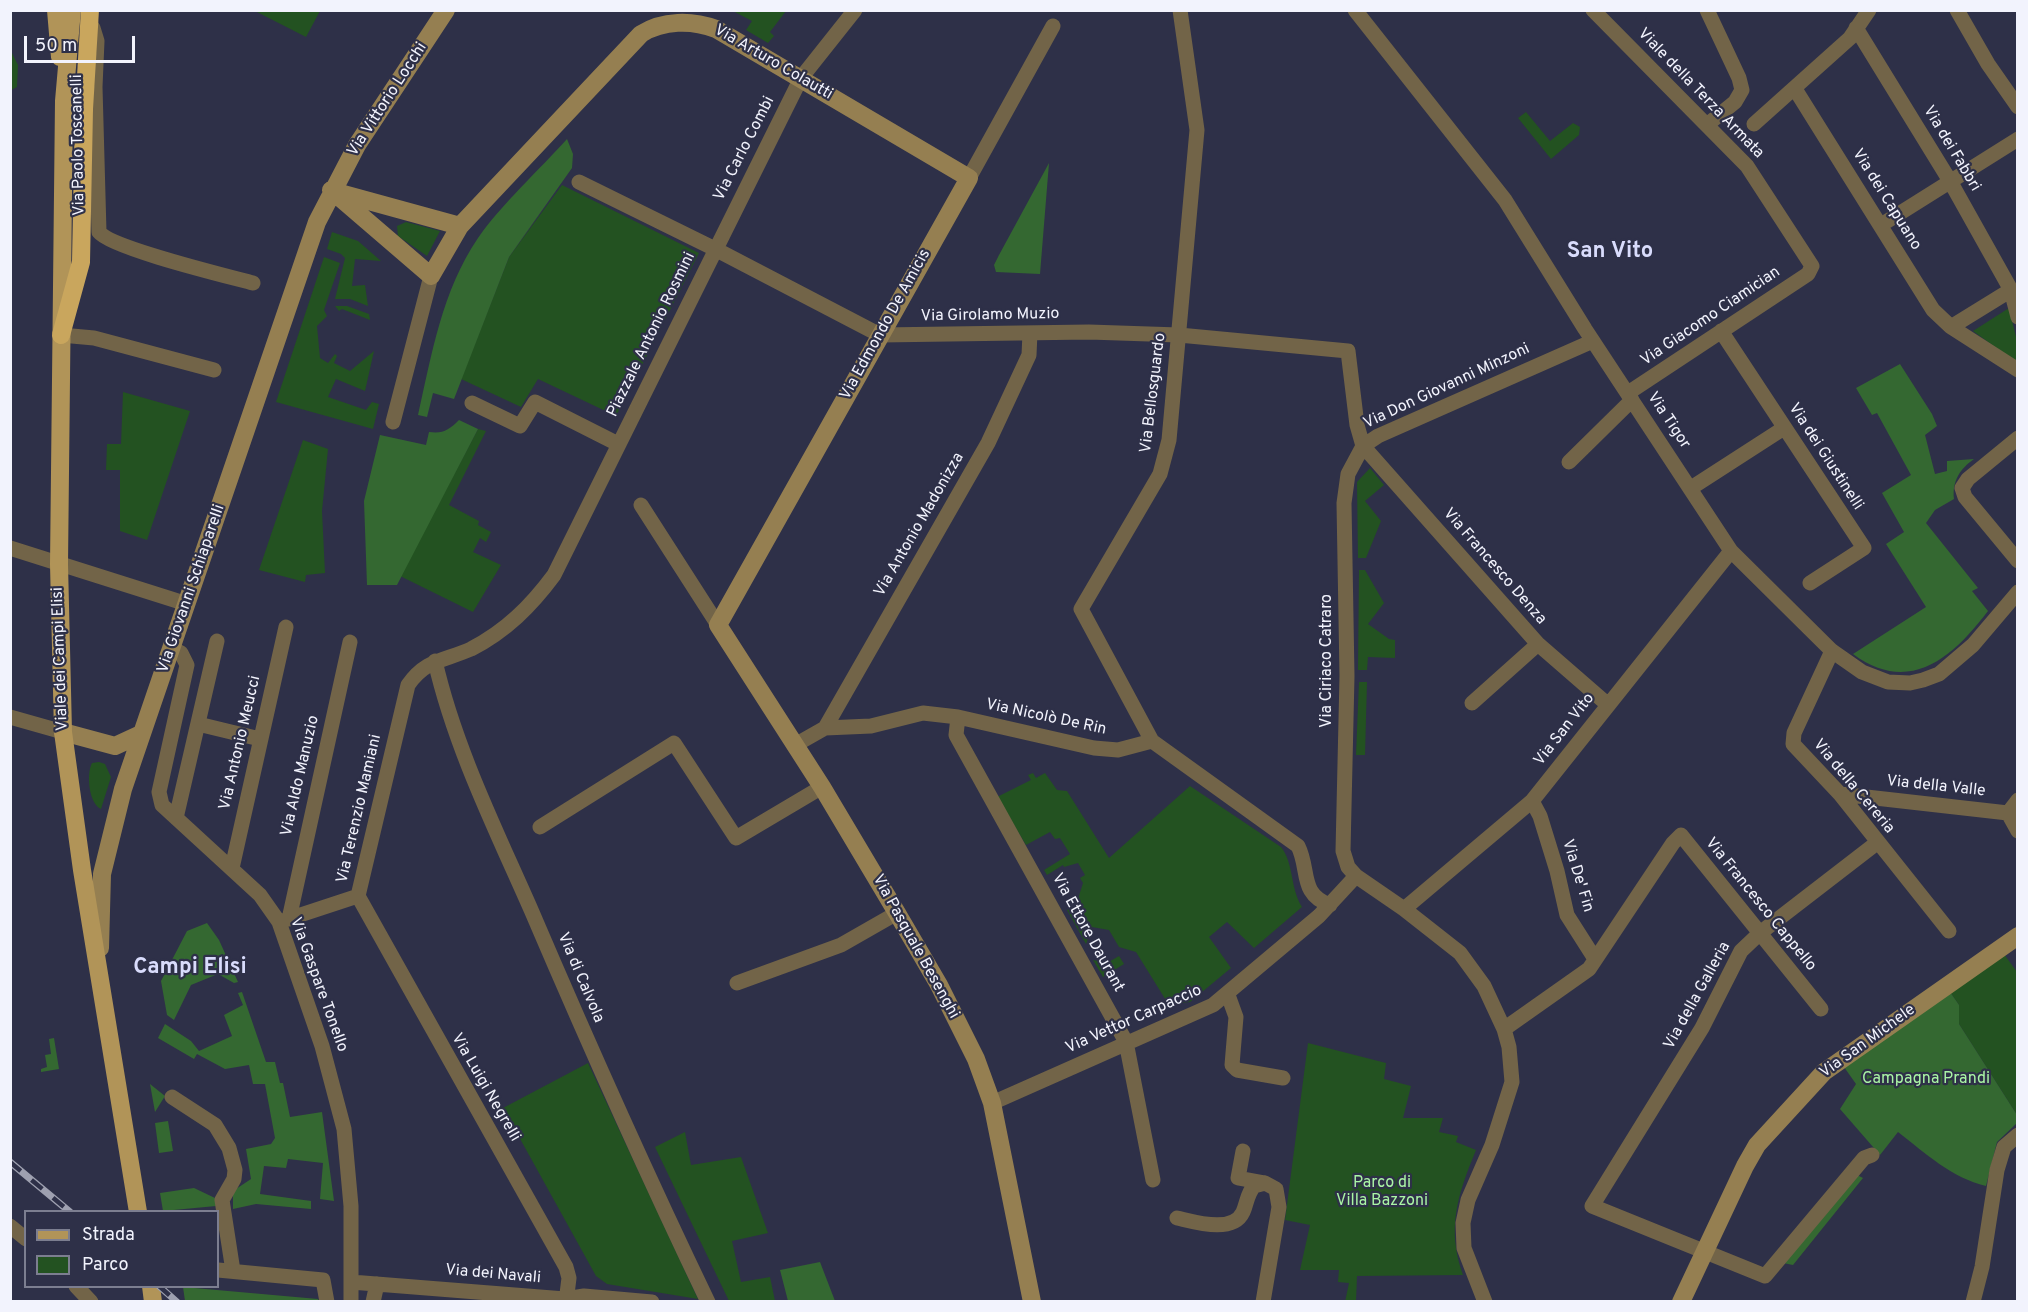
<!DOCTYPE html>
<meta charset="utf-8">
<style>
body{margin:0}
#map{position:relative;width:2028px;height:1312px;overflow:hidden;background:#2e3048;font-family:Overpass,sans-serif}
canvas{display:block}
.frame{position:absolute;inset:0;border:12px solid #f2f3fd;pointer-events:none}
.legend{position:absolute;left:24px;top:1210px;width:195px;height:78px;box-sizing:border-box;background:#2e3048;border:2px solid #7c7e90;margin:0;padding:8px 10px;list-style:none;font-size:18px;color:#f2f3fd}
.legend li{display:flex;align-items:center;gap:12px;height:30px}
.legend b{width:30px;border:2px solid #7c7e90}
.scale{position:absolute;left:24px;top:36px;width:111px;height:27px;box-sizing:border-box;border:3px solid #f2f3fd;border-top:0;padding-left:8px;font-size:18px;line-height:21px;white-space:nowrap;color:#f2f3fd;-webkit-text-stroke:4px #2e3048;paint-order:stroke}
</style>
<div id="map">
<canvas width="2028" height="1312"></canvas>
<div class="frame"></div>
<ul class="legend">
<li><b style="height:8px;background:#b19458"></b>Strada</li>
<li><b style="height:16px;background:#235221"></b>Parco</li>
</ul>
<div class="scale">50 m</div>
</div>
<script>
const c = document.querySelector('canvas').getContext('2d');
c.lineJoin = 'round';
function paint(path, color) { c.fillStyle = color; c.fill(path, 'evenodd'); }
function strokePath(path, color, width, dash) { c.strokeStyle = color; c.lineWidth = width; c.lineCap = dash ? 'butt' : 'round'; c.setLineDash(dash || []); c.stroke(path); }
function write(font, color, halo, rows, align = 'center') {
  c.font = font + ' Overpass,sans-serif'; c.lineWidth = 4.5; c.setLineDash([]); c.textBaseline = 'middle'; c.strokeStyle = halo; c.fillStyle = color; for (const [text, x, y, turn = 0] of rows) {
    c.save(); c.translate(x, y); c.rotate((+turn || 0) * Math.PI / 180); c.textAlign = isNaN(turn) ? turn : align; if (halo) c.strokeText(text, 0, 0); c.fillText(text, 0, 0); c.restore();
  }
}
paint(new Path2D(`
 M 255,11 L 320,11 L 306,37 Z
 M 733,11 L 786,10 L 786,11 L 770,32 L 774,36 L 768,43 L 746,30 L 752,21 Z
 M 11,51 L 18,65 L 17,87 L 11,90 Z
 M 1526,112 L 1550,141 L 1573,123 L 1580,127 L 1579,135 L 1551,159 L 1518,118 Z
 M 562,185 L 699,253 L 616,416 L 538,379 L 521,407 L 461,379 L 509,257 Z
 M 406,222 L 440,231 L 427,256 L 398,236 L 397,226 Z
 M 332,232 L 358,241 L 381,261 L 355,259 L 352,286 L 365,285 L 368,306 L 350,299 L 335,299 L 345,258 L 341,254 L 327,249 Z
 M 324,257 L 340,263 L 324,310 L 327,316 L 317,326 L 320,358 L 328,363 L 335,354 L 337,356 L 334,363 L 350,371 L 374,351 L 365,391 L 336,379 L 328,397 L 366,410 L 372,402 L 379,404 L 373,429 L 276,402 Z
 M 335,306 L 347,306 L 369,314 L 370,320 L 342,309 L 339,311 Z
 M 2009,308 L 2017,341 L 2017,363 L 1973,331 Z
 M 123,392 L 190,411 L 147,540 L 120,531 L 120,470 L 106,470 L 107,444 L 121,444 Z
 M 478,429 L 486,431 L 449,505 L 479,521 L 478,525 L 491,532 L 486,542 L 480,538 L 473,552 L 501,565 L 473,612 L 400,576 Z
 M 303,440 L 328,449 L 322,511 L 325,573 L 306,575 L 305,582 L 259,570 Z
 M 1370,468 L 1384,485 L 1365,501 L 1381,521 L 1366,558 L 1358,558 L 1357,482 Z
 M 1359,570 L 1365,570 L 1384,603 L 1368,624 L 1389,639 L 1395,640 L 1395,658 L 1368,657 L 1367,670 L 1358,670 Z
 M 1359,682 L 1367,682 L 1365,755 L 1356,755 Z
 M 99,762 L 105,764 L 111,777 L 101,809 C 89,804 86,774 92,763 Z
 M 1033,773 L 1036,778 L 1045,773 L 1057,790 L 1067,791 L 1109,858 L 1190,786 L 1281,847 C 1294,863 1290,888 1302,907 L 1254,948 L 1227,922 L 1209,937 L 1231,968 L 1190,1002 L 1182,1003 L 1172,999 L 1167,1002 L 1136,952 L 1119,947 L 1109,930 L 1092,927 L 1086,944 L 1067,910 L 1076,905 L 1083,883 L 1080,878 L 1085,875 L 1078,863 L 1064,867 L 1063,865 L 1047,875 L 1044,870 L 1070,854 L 1060,838 L 1055,839 L 1050,832 L 1026,845 L 997,797 L 1031,780 L 1028,775 Z
 M 2004,954 L 2017,972 L 2017,1115 L 1959,1024 L 1959,1005 L 1950,992 Z
 M 1119,956 L 1124,964 L 1103,977 L 1093,960 L 1107,963 Z
 M 1308,1043 L 1386,1063 L 1384,1079 L 1411,1086 L 1403,1118 L 1443,1118 L 1439,1132 L 1458,1136 L 1456,1142 L 1476,1150 C 1458,1194 1446,1228 1463,1275 L 1357,1276 L 1356,1301 L 1345,1302 L 1349,1283 L 1338,1282 L 1339,1270 L 1300,1270 L 1310,1225 L 1285,1220 Z
 M 588,1063 L 698,1299 L 607,1284 L 596,1276 L 503,1108 Z
 M 685,1132 L 691,1165 L 741,1157 L 768,1233 L 732,1241 L 741,1282 L 770,1277 L 775,1301 L 729,1301 L 655,1147 Z`), '#235221');
paint(new Path2D(`
 M 567,139 L 573,154 L 572,168 L 509,257 L 454,399 L 433,393 L 427,417 L 418,415 C 432,353 442,291 478,238 C 500,206 540,169 567,139 Z
 M 1049,163 L 1040,274 L 996,272 L 994,265 L 999,255 Z
 M 1900,364 L 1932,414 L 1937,426 L 1925,435 L 1935,474 L 1947,471 L 1947,461 L 1974,459 C 1960,469 1952,481 1954,499 L 1935,510 L 1926,523 L 1978,588 L 1972,591 L 1988,611 C 1953,657 1910,696 1853,654 L 1926,607 L 1886,544 L 1904,532 L 1882,493 L 1911,475 L 1877,413 L 1872,415 L 1856,388 Z
 M 459,420 L 478,429 L 397,585 L 367,585 L 364,501 L 380,435 L 426,445 L 429,432 C 443,434 449,430 459,420 Z
 M 207,923 L 219,940 L 238,982 L 234,983 L 218,974 L 191,985 L 174,1020 L 167,1015 L 161,981 L 187,931 Z
 M 242,992 L 266,1062 L 275,1062 L 280,1083 L 283,1083 L 290,1117 L 322,1112 L 334,1201 L 320,1199 L 323,1163 L 288,1159 L 286,1168 L 264,1166 L 260,1194 L 311,1201 L 311,1209 L 256,1204 L 233,1209 L 233,1191 L 251,1179 L 246,1149 L 271,1144 L 275,1138 L 265,1084 L 253,1084 L 249,1065 L 225,1069 L 197,1054 L 194,1059 L 158,1038 L 165,1024 L 191,1041 L 199,1051 L 232,1036 L 224,1015 L 243,1005 L 238,993 Z
 M 1950,992 L 1959,1005 L 1959,1024 L 2017,1115 L 2017,1123 L 1997,1142 L 1986,1186 C 1952,1178 1925,1153 1898,1132 L 1880,1155 L 1840,1109 L 1856,1084 L 1844,1067 Z
 M 54,1038 L 59,1069 L 41,1072 L 41,1069 L 47,1067 L 45,1055 L 51,1054 L 49,1039 Z
 M 150,1084 L 165,1096 L 155,1112 Z
 M 168,1121 L 173,1151 L 159,1153 L 155,1123 Z
 M 1855,1174 L 1863,1178 L 1793,1265 L 1783,1263 Z
 M 194,1188 L 215,1198 L 216,1206 L 163,1211 L 160,1193 Z
 M 820,1262 L 835,1301 L 788,1301 L 780,1270 Z
 M 183,1287 L 318,1299 L 319,1301 L 185,1301 Z`), '#346831');
strokePath(new Path2D(`
 M 1355,10 L 1505,200 L 1585,329 L 1731,551 L 1832,651 L 1862,672 L 1888,682 L 1910,683 L 1923,680 L 1939,674 L 1973,645 L 2018,592
 M 1593,10 L 1747,166 L 1812,266 L 1808,274 L 1628,393
 M 1707,10 L 1739,78 L 1742,90 L 1735,102 L 1708,124
 M 1957,10 L 1988,64 L 2018,107
 M 88,22 L 93,28 L 97,41 L 95,87 L 99,232 C 111,248 227,276 253,283
 M 1856,28 L 1950,181 L 2011,290
 M 1795,89 L 1933,310 L 1951,327
 M 1754,124 L 1850,38 L 1869,10
 M 969,178 L 1053,26
 M 579,182 L 715,249 L 880,335 L 1089,332 L 1179,335 L 1348,351 L 1357,425 L 1363,446 L 1378,436 L 1593,341
 M 1881,225 L 2018,139
 M 2018,317 L 2011,290 L 1951,327 L 2018,370
 M 1721,331 L 1864,548 L 1810,583
 M 61,335 L 94,338 L 214,370
 M 472,403 L 520,426 L 535,402 L 618,444
 M 393,422 L 431,276
 M 2018,438 L 1968,479 L 1962,488 L 1965,497 L 2018,561
 M 1569,462 L 1632,400
 M 1691,488 L 1784,428
 M 641,505 L 718,625
 M 10,548 L 187,604
 M 171,648 L 181,653 L 187,665 L 159,792 L 162,805 L 260,895 L 279,922 L 322,1046 L 344,1129 L 351,1206 L 351,1282
 M 1832,651 L 1794,733 L 1793,744 L 1840,794 L 1949,931
 M 435,661 C 455,748 496,830 532,912 C 588,1043 646,1173 708,1302
 M 1472,703 L 1538,644
 M 10,717 L 63,732
 M 958,717 L 956,735 L 1126,1042 L 1153,1180
 M 198,724 L 260,739
 M 825,728 L 988,443 L 1029,355 L 1030,333
 M 1152,741 L 1081,609 L 1160,474 L 1169,440 L 1197,130 L 1180,10
 M 795,745 L 825,728 L 871,726 L 923,713 L 958,717 L 1094,748 L 1118,750 L 1152,741 L 1298,846 C 1310,870 1299,894 1330,905
 M 1840,794 L 2008,813
 M 1532,801 L 1540,816 L 1557,871 L 1567,915 L 1595,959
 M 2008,813 L 2018,831
 M 2008,813 L 2018,800
 M 176,818 L 217,641
 M 540,827 L 674,743 L 736,838 L 822,787
 M 232,868 L 286,627
 M 358,896 L 566,1267 L 569,1278 L 566,1302
 M 1404,909 L 1532,801 L 1731,551
 M 289,919 L 350,642
 M 279,922 L 358,896 L 408,685 C 426,659 444,661 471,649 C 506,631 531,606 554,575 L 801,78 L 855,10
 M 737,983 L 841,945 L 897,913
 M 1228,995 L 1236,1017 L 1232,1065 L 1237,1070 L 1283,1078
 M 1504,1029 L 1589,969 L 1673,843 L 1681,835 L 1821,1009
 M 172,1097 L 215,1125 L 229,1148 L 235,1170 L 234,1179 L 222,1200 L 233,1271
 M 992,1103 L 1213,1005 L 1319,916 L 1356,876
 M 1243,1151 L 1238,1178 L 1265,1183
 M 1872,1155 L 1864,1158 L 1765,1276 L 1592,1206 L 1702,1028 L 1741,951 L 1760,933 L 1878,842
 M 1177,1218 C 1195,1222 1233,1234 1243,1212 C 1247,1203 1247,1194 1254,1186 L 1265,1183 L 1276,1189 L 1279,1207 L 1263,1302
 M 10,1226 L 26,1239
 M 218,1270 L 323,1280 L 327,1302
 M 76,1286 L 91,1302
 M 351,1302 L 351,1282 L 565,1299 L 584,1296 L 652,1302
 M 373,1302 L 377,1284
 M 1485,1302 L 1464,1248 L 1463,1223 L 1468,1200 L 1492,1145 L 1512,1082 L 1509,1047 L 1504,1029 L 1484,986 L 1460,953 L 1404,909 L 1356,876 L 1348,867 L 1343,851 L 1347,676 L 1344,503 L 1348,474 L 1363,446 L 1538,644 L 1607,704
 M 1973,1302 L 1982,1267 L 1997,1170 L 2004,1147 L 2018,1135`), '#726448', 15);
strokePath(new Path2D(`
 M 331,190 L 431,276 L 460,226 L 641,34 C 663,20 692,20 716,29 L 969,178 L 718,625 L 822,787 L 897,913 L 939,985 L 976,1059 L 992,1103 L 1032,1302
 M 336,192 L 460,226
 M 63,732 L 115,746 L 141,734
 M 100,948 L 102,874 L 123,789 L 317,222 L 357,145 L 446,10
 M 1681,1302 L 1745,1166 L 1757,1145 L 1824,1072 L 2018,936`), '#957f51', 18);
strokePath(new Path2D(`
 M 56,10 L 60,57
 M 72,10 L 64,101 L 59,564 L 63,732 L 82,870 L 138,1212
 M 151,1286 L 153,1302`), '#b19458', 18);
strokePath(new Path2D(`
 M 61,335 L 81,262 L 84,109`), '#c9a65d', 18);
const rail = new Path2D(`
 M 10,1162 L 70,1212
 M 159,1286 L 177,1302`);
strokePath(rail, '#9ea0b0', 7);
strokePath(rail, '#2e3048', 4.5, [14]);
strokePath(new Path2D(`
 M 84,109 L 90,10`), '#c9a65d', 18);
write('16px', '#f2f3fd', '#2e3048', [
 ["Via Arturo Colautti",773,63,30],
 ["Viale della Terza Armata",1700,94,46],
 ["Via Vittorio Locchi",388,100,-57],
 ["Via Paolo Toscanelli",79,145,-91],
 ["Via Carlo Combi",745,149,-63],
 ["Via dei Fabbri",1951,149,59],
 ["Via dei Capuano",1886,200,58],
 ["Via Girolamo Muzio",990,316,-1],
 ["Via Giacomo Ciamician",1711,317,-34],
 ["Via Edmondo De Amicis",886,325,-61],
 ["Piazzale Antonio Rosmini",652,335,-64],
 ["Via Don Giovanni Minzoni",1447,387,-25],
 ["Via Bellosguardo",1154,393,-83],
 ["Via Tigor",1668,421,56],
 ["Via dei Giustinelli",1825,457,57],
 ["Via Antonio Madonizza",920,525,-60],
 ["Via Francesco Denza",1494,567,49],
 ["Via Giovanni Schiaparelli",192,589,-71],
 ["Viale dei Campi Elisi",61,659,-92],
 ["Via Ciriaco Catraro",1328,661,-90],
 ["Via Nicolò De Rin",1046,718,12],
 ["Via San Vito",1565,730,-52],
 ["Via Antonio Meucci",241,743,-77],
 ["Via Aldo Manuzio",301,776,-77],
 ["Via della Cereria",1853,787,50],
 ["Via della Valle",1936,787,6],
 ["Via Terenzio Mamiani",360,809,-77],
 ["Via De' Fin",1577,876,73],
 ["Via Francesco Cappello",1760,905,51],
 ["Via Ettore Daurant",1087,933,61],
 ["Via Pasquale Besenghi",915,947,61],
 ["Via di Calvola",580,978,67],
 ["Via Gaspare Tonello",318,985,70],
 ["Via della Galleria",1698,996,-61],
 ["Via Vettor Carpaccio",1134,1020,-24],
 ["Via San Michele",1868,1042,-36],
 ["Via Luigi Negrelli",485,1088,60],
 ["Via dei Navali",493,1275,5]
]);
write('16px', '#aaf5a5', '#2e3048', [
 ["Campagna Prandi",1926,1080],
 ["Parco di",1382,1184],
 ["Villa Bazzoni",1382,1202]
]);
write('bold 22px', '#d9dcfc', '#2e3048', [
 ["San Vito",1610,253],
 ["Campi Elisi",190,969]
]);
</script>
